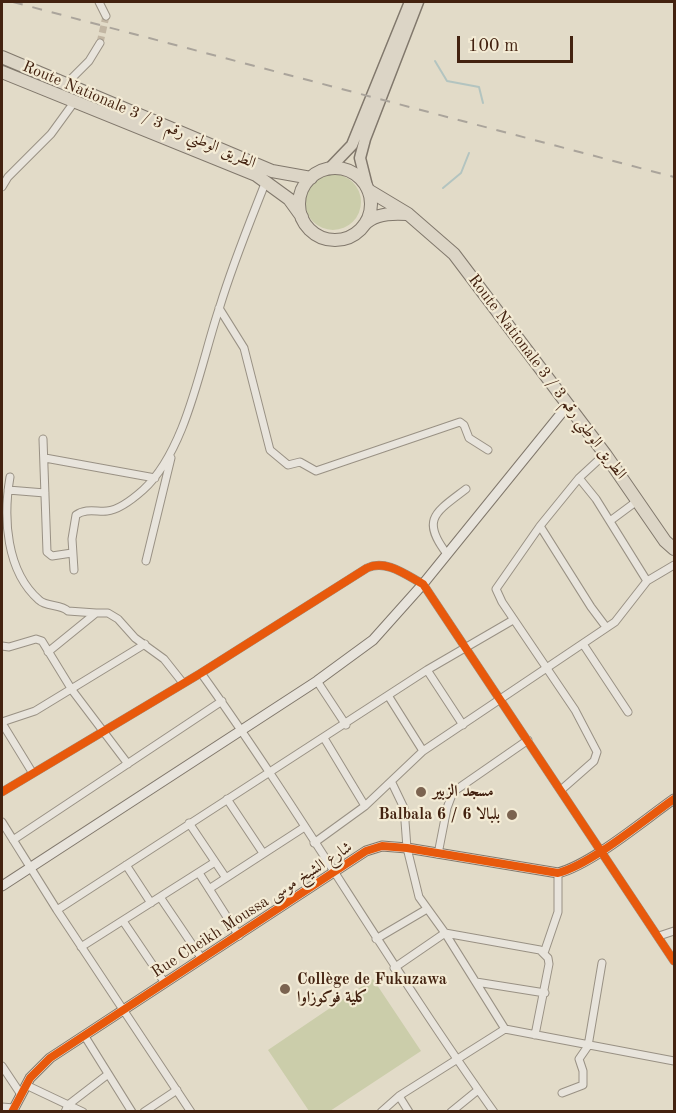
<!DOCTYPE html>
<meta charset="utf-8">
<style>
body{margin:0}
#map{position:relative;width:676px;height:1113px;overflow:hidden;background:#e2dbc8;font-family:"Old Standard TT",serif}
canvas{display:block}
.frame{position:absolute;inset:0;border:3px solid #432210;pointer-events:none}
.scale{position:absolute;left:457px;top:36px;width:116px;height:27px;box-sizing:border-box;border:3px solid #432210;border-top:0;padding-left:8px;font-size:18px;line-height:21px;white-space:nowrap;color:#432210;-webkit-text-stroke:4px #f3ebd5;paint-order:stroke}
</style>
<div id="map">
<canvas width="676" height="1113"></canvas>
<div class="frame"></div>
<div class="scale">100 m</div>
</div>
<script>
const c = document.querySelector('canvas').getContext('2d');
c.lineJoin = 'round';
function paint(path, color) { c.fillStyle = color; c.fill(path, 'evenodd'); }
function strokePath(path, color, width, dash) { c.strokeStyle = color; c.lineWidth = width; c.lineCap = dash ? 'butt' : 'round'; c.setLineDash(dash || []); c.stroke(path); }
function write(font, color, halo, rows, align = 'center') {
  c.font = font + ' "Old Standard TT",Amiri,serif'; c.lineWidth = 4.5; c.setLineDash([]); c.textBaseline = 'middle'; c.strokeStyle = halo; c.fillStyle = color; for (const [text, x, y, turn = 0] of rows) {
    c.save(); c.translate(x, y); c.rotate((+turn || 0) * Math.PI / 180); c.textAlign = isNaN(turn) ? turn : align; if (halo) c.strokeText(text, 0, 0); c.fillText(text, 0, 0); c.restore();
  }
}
paint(new Path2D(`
 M305 202a28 28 0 1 1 56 0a28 28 0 1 1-56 0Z
 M 373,979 L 421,1051 L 330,1111 L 309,1111 L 268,1050 Z`), '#cbcdaa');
strokePath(new Path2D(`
 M 435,61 L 447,81 L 479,87 L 483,103
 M 443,188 L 461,173 L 469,153`), '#b3c4c0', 2);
strokePath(new Path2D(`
 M 100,43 L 106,16`), '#c2b6a3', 7, [7, 3.5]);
const street = new Path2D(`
 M 99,2 L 106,16
 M 66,84 L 89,61 L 100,43
 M 2,187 L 8,177 L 51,134 L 75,101
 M 219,308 L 244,348 L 270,450 L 288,465 L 300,462 L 316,471 L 460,422 L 464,425 L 469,438 L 488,450
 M 43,439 L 47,552 L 52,556 L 72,553
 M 45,458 L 155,478
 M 10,477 C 3,518 6,571 39,600 C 46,607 61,604 68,611 L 96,613
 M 579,478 L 596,499 L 647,581
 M 8,490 L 45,493
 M 610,521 L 637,501
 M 540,526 L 591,607 L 606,627
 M 447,554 C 420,519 436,512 466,489
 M 146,561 L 171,458
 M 74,570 L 72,539 L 76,515 C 86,508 97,512 107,511 C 119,510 134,498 143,490 C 187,450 201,361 220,306 C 233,263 250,222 266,181
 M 583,644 L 628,712
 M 2,646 L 9,647 L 36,639 L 42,641 L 72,690 L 128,764
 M 48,652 L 96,613 L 108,613 L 118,619 L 135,638 L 164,659 L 183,683
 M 427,670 L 463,725
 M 201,673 C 303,815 391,968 494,1112
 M 317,681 L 346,725
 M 389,697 L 423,751
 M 2,722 L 35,711 L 145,644
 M 2,723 L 32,772
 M 324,738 L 365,806
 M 392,783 L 404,808 L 407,848 L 419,897 L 445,933 L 505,1029
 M 561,790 L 594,761 L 597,752 L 575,710 L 502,602 L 496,589 L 540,526 L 579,478 L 605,454
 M 2,792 L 201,673 L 367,568 C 386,559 406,575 423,584 L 674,961
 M 227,799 L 263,853
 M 2,822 L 57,910 L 191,1112
 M 189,823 L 226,878
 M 13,840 L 222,701
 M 314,843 L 365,806 L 423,751 L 615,622 L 647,581 L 674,565
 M 438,854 L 447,808 L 453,792 L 528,740
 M 126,865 L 151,903
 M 199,873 L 239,936
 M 209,889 L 303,828
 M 160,897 L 202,959
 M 57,910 L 427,670 L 513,620
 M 123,921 L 165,983
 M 659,936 L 674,931
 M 376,939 L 427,909
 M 81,947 L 215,862
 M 544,953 L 558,912 L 558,873
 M 394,968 L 445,933 L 540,950 L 548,958 L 549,964 L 535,1035
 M 476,982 L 545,993
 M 84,1035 L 132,1112
 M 2,1066 L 20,1093
 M 26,1085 L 83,1112
 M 562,1093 L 583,1085 L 583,1071 L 579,1059 L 588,1046 L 602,963
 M 399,1096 L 409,1112
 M 2,1107 L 14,1108
 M 65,1112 L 68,1105 L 107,1075
 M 144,1112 L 177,1090
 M 381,1112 L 399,1096 L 505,1029 L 674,1061
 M 451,1112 L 478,1090`);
const secondary = new Path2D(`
 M 2,886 L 317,681 L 373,640 L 423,584 L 568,405
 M 12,1112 L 30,1078 L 50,1058 L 366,851 L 382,846 L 407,848 L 558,873 C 592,864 644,820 674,799`);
const primary = new Path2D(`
 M 329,169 L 352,145 L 410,2
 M 367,186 L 360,158 L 365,139 L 418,2`);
const highway = new Path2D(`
 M 2,57 L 272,171 L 311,178
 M 2,72 L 256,175 L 289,199 L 302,217
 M299 204a36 36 0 1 1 72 0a36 36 0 1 1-72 0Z
 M 368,190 L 408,214 L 454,254 L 605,454 L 665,541 L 674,549
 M 364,225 C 374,213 393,213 407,214`);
strokePath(street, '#999184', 9);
strokePath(secondary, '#81786c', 11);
strokePath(primary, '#81786c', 13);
strokePath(highway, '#81786c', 14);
strokePath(street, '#e8e4dc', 7);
strokePath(secondary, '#e8e4dc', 9);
strokePath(primary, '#dcd5c6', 10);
strokePath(highway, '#dcd5c6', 12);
strokePath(new Path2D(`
 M 13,2 L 674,177`), '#aaa49b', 2, [10, 10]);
strokePath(new Path2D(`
 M 2,792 L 201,673 L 367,568 C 386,559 406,575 423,584 L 674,961
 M 12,1112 L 30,1078 L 50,1058 L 366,851 L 382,846 L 407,848 L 558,873 C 592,864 644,820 674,799`), '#e8590c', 8);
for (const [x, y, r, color] of [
 [421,792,6,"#7b6350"],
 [512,815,6,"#7b6350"],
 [285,989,6,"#7b6350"]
]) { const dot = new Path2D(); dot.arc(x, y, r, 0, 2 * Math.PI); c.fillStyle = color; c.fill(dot); strokePath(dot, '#f3ebd5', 2); }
write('16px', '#432210', '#f3ebd5', [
 ["Route Nationale 3 / الطريق الوطني رقم 3",139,115,23],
 ["Route Nationale 3 / الطريق الوطني رقم 3",547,377,53],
 ["Rue Cheikh Moussa شارع الشيخ موسى",252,910,-33]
]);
write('bold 16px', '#432210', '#f3ebd5', [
 ["مسجد الزبير",433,792],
 ["Balbala 6 / بلبالا 6",500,815,"right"],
 ["Collège de Fukuzawa",297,980],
 ["كلية فوكوزاوا",297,998]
], 'left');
</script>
